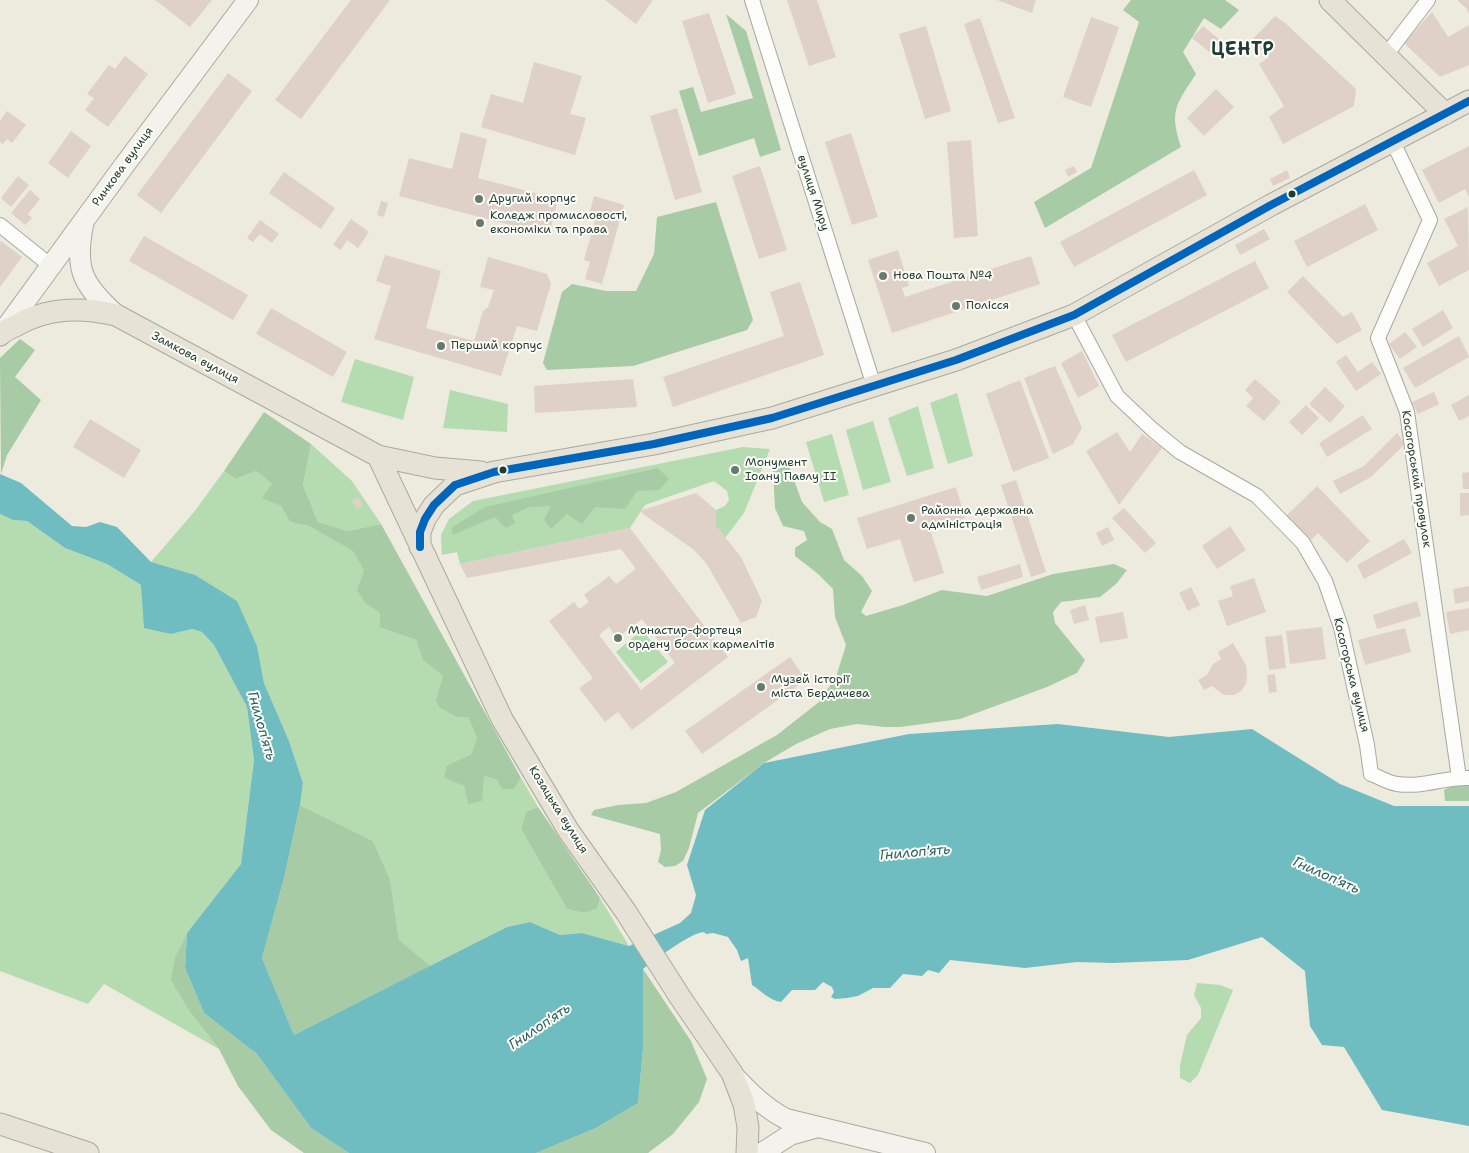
<!DOCTYPE html>
<meta charset="utf-8">
<style>
body{margin:0}
canvas{display:block;background:#edeade}
</style>
<canvas width="1469" height="1153"></canvas>
<script>
const c = document.querySelector('canvas').getContext('2d');
c.lineJoin = 'round';
function paint(path, color) { c.fillStyle = color; c.fill(path, 'evenodd'); }
function strokePath(path, color, width, dash) { c.strokeStyle = color; c.lineWidth = width; c.lineCap = dash ? 'butt' : 'round'; c.setLineDash(dash || []); c.stroke(path); }
function write(font, color, halo, rows, align = 'center') {
  c.font = font + ' "Shantell Sans",sans-serif'; c.lineWidth = 4; c.setLineDash([]); c.textBaseline = 'middle'; c.strokeStyle = halo; c.fillStyle = color; for (const [text, x, y, turn = 0] of rows) {
    c.save(); c.translate(x, y); c.rotate((+turn || 0) * Math.PI / 180); c.textAlign = isNaN(turn) ? turn : align; if (halo) c.strokeText(text, 0, 0); c.fillText(text, 0, 0); c.restore();
  }
}
paint(new Path2D(`
 M 355,359 L 414,377 L 403,420 L 341,402 Z
 M 450,390 L 508,404 L 507,432 L 443,428 Z
 M 957,393 L 973,456 L 948,464 L 930,403 Z
 M 918,406 L 934,468 L 907,476 L 888,418 Z
 M 873,421 L 891,482 L 863,490 L 846,430 Z
 M 832,434 L 849,495 L 824,502 L 806,442 Z
 M 311,444 L 352,481 L 381,524 L 348,531 L 318,522 L 303,485 Z
 M 743,447 L 770,449 L 744,513 L 725,538 L 716,526 L 716,510 L 725,506 L 729,500 L 727,491 L 714,481 L 645,505 L 630,528 L 460,564 L 457,552 L 442,555 L 441,535 L 449,519 L 473,501 Z
 M 224,471 L 236,479 L 256,471 L 272,484 L 281,506 L 290,522 L 309,526 L 354,551 L 364,571 L 366,604 L 380,613 L 379,627 L 416,640 L 423,660 L 443,676 L 436,699 L 468,717 L 477,738 L 471,754 L 446,766 L 444,778 L 464,786 L 468,803 L 484,776 L 497,780 L 503,789 L 514,789 L 521,778 L 538,807 L 526,812 L 521,829 L 567,909 L 584,913 L 597,909 L 600,898 L 629,946 L 582,933 L 560,935 L 530,922 L 507,927 L 431,966 L 399,940 L 390,879 L 373,841 L 300,805 L 303,783 L 289,741 L 264,683 L 257,646 L 151,562 L 194,512 Z
 M 0,514 L 13,520 L 27,521 L 65,548 L 107,564 L 141,585 L 171,634 L 192,629 L 202,632 L 214,645 L 247,707 L 254,760 L 241,864 L 187,933 L 175,957 L 190,1012 L 219,1049 L 104,984 L 88,1004 L 0,971 Z
 M 642,630 L 668,662 L 641,683 L 616,652 Z
 M 1197,983 L 1220,985 L 1233,990 L 1198,1075 L 1190,1083 L 1180,1078 L 1180,1065 L 1187,1035 L 1201,1018 L 1201,1008 L 1194,995 Z`), '#b5dcb0');
paint(new Path2D(`
 M 1131,0 L 1225,0 L 1239,10 L 1221,29 L 1204,18 L 1183,52 L 1196,74 C 1176,105 1169,110 1181,147 L 1045,228 L 1034,202 L 1091,168 L 1139,22 L 1123,10 Z
 M 726,14 L 746,31 L 781,150 L 760,157 L 754,138 L 699,156 L 679,91 L 693,87 L 701,112 L 753,98 Z
 M 716,202 L 753,320 L 747,330 L 633,366 L 547,370 L 543,363 L 562,292 L 572,284 L 606,291 L 636,291 L 654,254 L 657,217 Z
 M 20,339 L 35,350 L 15,377 L 41,400 L 7,455 L 1,474 L 0,358 Z
 M 264,412 L 311,444 L 303,485 L 318,522 L 348,531 L 381,524 L 521,778 L 514,789 L 502,789 L 497,780 L 484,776 L 482,801 L 468,804 L 464,786 L 444,778 L 446,766 L 471,754 L 477,738 L 468,717 L 457,717 L 439,707 L 436,699 L 443,676 L 423,660 L 416,640 L 379,627 L 380,613 L 366,604 L 357,590 L 364,571 L 353,551 L 309,526 L 290,522 L 281,506 L 262,498 L 272,484 L 256,471 L 236,479 L 224,471 Z
 M 789,466 L 802,502 L 820,522 L 832,529 L 844,560 L 862,576 L 872,591 L 861,612 L 866,616 L 903,605 L 942,590 L 987,596 L 1053,574 L 1114,564 L 1127,570 L 1116,584 L 1100,597 L 1061,602 L 1053,612 L 1055,623 L 1085,660 L 1077,673 L 1047,687 L 960,719 L 900,727 L 885,727 L 857,724 L 830,729 L 796,744 L 764,763 L 698,813 L 689,848 L 683,861 L 675,866 L 665,867 L 658,862 L 661,850 L 660,834 L 591,815 L 594,810 L 618,805 L 646,803 L 676,792 L 777,735 L 819,702 L 836,677 L 846,645 L 835,617 L 833,589 L 817,573 L 795,556 L 795,548 L 807,540 L 804,531 L 783,526 L 775,508 L 773,470 Z
 M 658,468 L 669,479 L 659,490 L 637,491 L 625,509 L 595,507 L 582,524 L 567,514 L 551,529 L 544,520 L 551,506 L 529,507 L 512,515 L 515,523 L 506,528 L 495,517 L 452,535 L 452,527 L 485,507 Z
 M 1458,783 L 1469,784 L 1469,801 L 1445,801 L 1444,790 Z
 M 300,805 L 373,841 L 390,879 L 399,940 L 431,966 L 294,1035 L 262,958 L 284,878 Z
 M 538,807 L 600,898 L 597,909 L 584,913 L 567,909 L 521,829 L 526,812 Z
 M 187,933 L 185,968 L 204,1013 L 257,1054 L 311,1128 L 349,1153 L 304,1153 L 271,1130 L 238,1086 L 219,1049 L 190,1012 L 171,980 L 175,957 Z
 M 643,969 L 691,1041 L 707,1079 L 699,1102 L 673,1134 L 648,1153 L 536,1153 L 596,1128 L 638,1103 L 643,1049 Z`), '#a7cba5');
paint(new Path2D(`
 M 0,474 L 21,483 L 72,526 L 86,527 L 100,522 L 117,527 L 151,562 L 195,575 L 237,601 L 257,646 L 264,683 L 289,741 L 303,783 L 300,805 L 284,878 L 262,958 L 294,1035 L 507,927 L 530,922 L 560,935 L 582,933 L 629,946 L 680,923 L 691,913 L 696,895 L 687,865 L 705,810 L 764,763 L 909,734 L 1058,724 L 1169,737 L 1252,729 L 1340,784 L 1394,806 L 1469,806 L 1469,1126 L 1382,1110 L 1344,1047 L 1322,1045 L 1310,1026 L 1305,971 L 1262,937 L 1188,960 L 1112,963 L 1077,962 L 1025,968 L 950,960 L 939,973 L 928,970 L 922,976 L 903,974 L 890,988 L 873,988 L 858,996 L 847,998 L 835,999 L 831,997 L 834,992 L 832,987 L 823,982 L 815,990 L 792,990 L 781,1002 C 768,1000 762,991 752,985 L 748,958 L 741,961 L 737,950 L 728,937 L 713,933 L 706,934 L 704,932 C 689,933 656,960 643,969 L 643,1049 L 638,1103 L 596,1128 L 536,1153 L 349,1153 L 311,1128 L 257,1054 L 204,1013 L 185,968 L 187,933 L 241,864 L 254,760 L 247,707 L 214,645 L 202,632 L 192,629 L 171,634 L 144,628 L 141,585 L 107,564 L 65,548 L 27,521 L 13,520 L 0,514 Z`), '#6fbdc1');
paint(new Path2D(`
 M 155,0 L 212,0 L 190,27 Z
 M 351,0 L 390,0 L 301,119 L 275,100 Z
 M 605,0 L 653,0 L 636,24 Z
 M 787,0 L 817,0 L 836,57 L 809,66 Z
 M 997,0 L 1036,0 L 1032,13 Z
 M 1457,0 L 1469,0 L 1469,14 L 1467,9 Z
 M 1432,12 L 1448,37 L 1469,25 L 1469,65 L 1440,77 L 1404,43 Z
 M 709,13 L 736,94 L 708,103 L 682,21 Z
 M 1275,16 L 1284,22 L 1356,89 L 1354,106 L 1283,144 L 1269,117 L 1284,106 L 1259,64 L 1269,57 L 1251,41 Z
 M 1091,17 L 1119,27 L 1091,107 L 1063,97 Z
 M 980,18 L 1015,118 L 998,123 L 964,24 Z
 M 926,26 L 951,111 L 925,119 L 899,34 Z
 M 1203,26 L 1224,43 L 1213,55 L 1192,38 Z
 M 125,56 L 148,74 L 108,127 L 85,110 L 94,98 L 87,94 L 109,65 L 115,69 Z
 M 534,62 L 582,76 L 570,114 L 586,118 L 575,155 L 481,127 L 491,94 L 523,103 Z
 M 228,73 L 252,91 L 161,213 L 137,195 Z
 M 1216,89 L 1234,107 L 1204,136 L 1187,118 Z
 M 677,108 L 702,192 L 675,200 L 650,116 Z
 M 7,111 L 26,125 L 12,143 L 7,139 L 3,144 L 0,142 L 0,121 Z
 M 71,131 L 91,146 L 68,178 L 48,163 Z
 M 461,132 L 487,139 L 478,178 L 558,199 L 549,235 L 399,196 L 409,158 L 452,169 Z
 M 851,133 L 878,217 L 852,225 L 825,142 Z
 M 971,140 L 978,236 L 954,238 L 947,142 Z
 M 1469,146 L 1469,197 L 1465,189 L 1439,203 L 1422,170 Z
 M 760,166 L 787,250 L 759,259 L 732,176 Z
 M 1074,166 L 1077,172 L 1068,177 L 1065,170 Z
 M 1194,170 L 1207,195 L 1074,267 L 1060,242 Z
 M 1287,170 L 1290,178 L 1273,186 L 1270,179 Z
 M 284,172 L 335,208 L 321,229 L 269,193 Z
 M 18,176 L 29,185 L 11,207 L 1,198 Z
 M 30,190 L 40,199 L 28,214 L 32,218 L 25,225 L 11,213 Z
 M 594,196 L 624,205 L 602,284 L 585,279 L 590,262 L 584,260 L 597,214 L 608,217 L 590,211 Z
 M 381,201 L 388,203 L 384,217 L 377,215 Z
 M 1365,204 L 1378,230 L 1307,267 L 1294,241 Z
 M 1468,207 L 1469,270 L 1439,286 L 1427,263 L 1458,246 L 1444,219 Z
 M 351,219 L 369,232 L 358,248 L 347,240 L 341,250 L 333,245 Z
 M 260,220 L 279,234 L 272,243 L 260,234 L 253,242 L 247,238 Z
 M 1264,229 L 1270,239 L 1240,255 L 1235,245 Z
 M 144,236 L 248,295 L 233,320 L 129,261 Z
 M 1,241 L 22,257 L 0,287 L 0,243 Z
 M 898,250 L 909,286 L 902,288 L 905,297 L 1031,256 L 1040,284 L 892,333 L 868,260 Z
 M 385,255 L 441,271 L 426,328 L 474,341 L 483,311 L 488,307 L 494,290 L 480,287 L 488,257 L 547,274 L 551,284 L 537,331 L 517,326 L 501,376 L 374,339 L 391,286 L 376,281 Z
 M 1255,261 L 1269,288 L 1126,362 L 1112,335 Z
 M 1303,276 L 1343,317 L 1352,312 L 1362,330 L 1337,344 L 1287,292 Z
 M 800,282 L 824,355 L 673,407 L 663,377 L 784,336 L 770,292 Z
 M 271,308 L 347,352 L 333,377 L 256,334 Z
 M 1443,310 L 1453,328 L 1423,347 L 1412,329 Z
 M 1405,332 L 1417,347 L 1400,359 L 1389,344 Z
 M 1459,336 L 1469,357 L 1415,388 L 1403,368 Z
 M 1082,351 L 1099,386 L 1078,398 L 1061,363 Z
 M 1346,355 L 1358,372 L 1372,362 L 1381,374 L 1356,391 L 1336,362 Z
 M 1055,366 L 1082,428 L 1073,444 L 1053,454 L 1024,378 Z
 M 633,379 L 637,407 L 535,413 L 534,386 Z
 M 1255,379 L 1281,402 L 1264,421 L 1246,406 L 1253,398 L 1245,390 Z
 M 1020,380 L 1049,458 L 1013,472 L 986,394 Z
 M 1325,387 L 1345,406 L 1330,423 L 1309,404 Z
 M 1434,392 L 1439,404 L 1418,414 L 1412,402 Z
 M 1469,395 L 1469,416 L 1459,421 L 1451,405 Z
 M 1306,405 L 1319,418 L 1302,435 L 1289,422 Z
 M 1363,415 L 1372,429 L 1327,457 L 1319,443 Z
 M 90,419 L 141,450 L 124,478 L 73,447 Z
 M 1117,432 L 1130,452 L 1142,434 L 1162,448 L 1119,505 L 1086,451 Z
 M 1397,433 L 1405,444 L 1371,477 L 1340,494 L 1333,481 L 1364,466 Z
 M 1469,472 L 1469,489 L 1463,489 L 1462,473 Z
 M 1016,480 L 1046,572 L 1031,577 L 1001,485 Z
 M 1317,486 L 1370,541 L 1347,563 L 1318,533 L 1310,541 L 1286,516 Z
 M 956,487 L 965,518 L 930,529 L 944,573 L 914,582 L 900,539 L 867,549 L 857,518 Z
 M 696,493 L 716,510 L 716,526 L 741,557 L 762,601 L 756,617 L 741,623 L 706,563 L 694,550 L 639,511 Z
 M 1460,493 L 1469,493 L 1469,515 L 1460,516 Z
 M 358,497 L 363,505 L 357,509 L 352,501 Z
 M 1124,508 L 1156,543 L 1145,553 L 1112,518 Z
 M 1230,526 L 1246,550 L 1217,569 L 1202,546 Z
 M 1108,527 L 1114,540 L 1102,546 L 1096,533 Z
 M 630,528 L 728,657 L 632,730 L 618,712 L 605,722 L 579,688 L 593,678 L 549,621 L 574,602 L 579,609 L 589,602 L 584,595 L 609,576 L 616,584 L 636,569 L 621,549 L 467,578 L 460,564 ZM 642,619 L 675,663 L 641,690 L 599,635 L 609,627 L 617,638 Z
 M 1404,539 L 1412,553 L 1364,579 L 1357,565 Z
 M 1020,564 L 1023,577 L 981,590 L 977,577 Z
 M 1254,578 L 1266,612 L 1227,626 L 1218,601 L 1233,596 L 1230,586 Z
 M 1469,586 L 1469,601 L 1455,604 L 1453,589 Z
 M 1191,587 L 1200,605 L 1188,611 L 1179,593 Z
 M 1417,601 L 1421,616 L 1377,629 L 1373,615 Z
 M 1085,605 L 1089,620 L 1074,624 L 1070,610 Z
 M 1469,608 L 1469,630 L 1450,634 L 1446,612 Z
 M 1123,612 L 1128,638 L 1100,643 L 1095,617 Z
 M 1322,627 L 1326,659 L 1290,664 L 1286,631 Z
 M 1405,628 L 1411,652 L 1365,665 L 1358,640 Z
 M 1282,635 L 1286,668 L 1269,670 L 1265,637 Z
 M 1233,643 L 1246,665 L 1247,678 L 1246,684 L 1241,691 L 1234,695 L 1227,695 L 1222,694 L 1212,686 L 1204,690 L 1198,680 L 1207,675 L 1213,664 L 1221,659 L 1218,652 Z
 M 790,657 L 806,680 L 702,754 L 685,731 Z
 M 1275,674 L 1277,692 L 1269,693 L 1267,675 Z`), '#dfd1c7');
const street = new Path2D(`
 M 752,0 L 874,386
 M 1386,55 L 1428,0
 M 1393,142 L 1430,220 L 1378,338 L 1407,412 L 1459,778
 M 0,225 L 51,266
 M 1074,315 L 1117,396 L 1153,430 L 1180,452 L 1257,496 L 1303,543 L 1325,581 L 1341,627 L 1367,745 L 1371,774 C 1379,777 1389,783 1397,784 C 1422,788 1445,777 1469,778`);
const secondary = new Path2D(`
 M 83,225 C 74,270 83,285 116,315
 M 2,333 L 123,167 L 248,0
 M 734,1076 C 750,1093 765,1108 786,1119 L 925,1153
 M 762,1153 L 790,1135 L 818,1127`);
const primary = new Path2D(`
 M 1330,0 L 1445,114
 M 0,335 C 5,330 11,328 17,325 C 49,307 82,307 116,315 L 378,456 L 435,468 L 481,472
 M 378,456 L 502,719 L 568,830 L 626,912 L 680,997 L 732,1073 L 744,1104 L 748,1127 L 747,1153
 M 420,547 L 420,532 L 425,519 L 434,505 L 455,485 L 494,472 L 654,444 L 772,418 L 956,360 L 1074,315 L 1271,205 L 1469,101
 M 0,1124 L 88,1153`);
strokePath(street, '#a8aaa2', 16);
strokePath(secondary, '#a8aaa2', 22);
strokePath(primary, '#a8aaa2', 23);
strokePath(street, '#fcfcfa', 14);
strokePath(secondary, '#f4f2ec', 20);
strokePath(primary, '#e7e2d6', 21);
strokePath(new Path2D(`
 M 420,547 L 420,532 L 425,519 L 434,505 L 455,485 L 494,472 L 654,444 L 772,418 L 956,360 L 1074,315 L 1271,205 L 1469,101`), '#0065bd', 8);
for (const [x, y, r, color] of [
 [1292,194,4.5,"#1f3d34"],
 [479,199,5,"#677a70"],
 [480,223,5,"#677a70"],
 [883,276,5,"#677a70"],
 [956,306,5,"#677a70"],
 [441,346,5,"#677a70"],
 [503,470,4.5,"#1f3d34"],
 [735,470,5,"#677a70"],
 [911,518,5,"#677a70"],
 [618,638,5,"#677a70"],
 [761,687,5,"#677a70"]
]) { const dot = new Path2D(); dot.arc(x, y, r, 0, 2 * Math.PI); c.fillStyle = color; c.fill(dot); strokePath(dot, '#fdfcf7', 2); }
write('12px', '#1f3d34', '#fdfcf7', [
 ["Ринкова вулиця",123,167,-54],
 ["вулиця Миру",813,193,72],
 ["Замкова вулиця",195,358,28],
 ["Косогорський провулок",1416,479,81],
 ["Косогорська вулиця",1351,675,76],
 ["Козацька вулиця",558,810,58]
]);
write('12px', '#1f3d34', '#fdfcf7', [
 ["Другий корпус",489,199],
 ["Коледж промисловості,",490,216],
 ["економіки та права",490,230],
 ["Нова Пошта №4",893,276],
 ["Полісся",966,306],
 ["Перший корпус",451,346],
 ["Монумент",745,463],
 ["Іоану Павлу ІІ",745,477],
 ["Районна державна",921,511],
 ["адміністрація",921,525],
 ["Монастир-фортеця",628,631],
 ["ордену босих кармелітів",628,645],
 ["Музей історії",771,680],
 ["міста Бердичева",771,694]
], 'left');
write('italic 14px', '#286361', '#fdfcf7', [
 ["Гнилоп'ять",261,726,74],
 ["Гнилоп'ять",915,853,-5],
 ["Гнилоп'ять",1326,876,24],
 ["Гнилоп'ять",540,1027,-34]
]);
c.letterSpacing = '1px';
write('bold 18px', '#1f3d34', '#fdfcf7', [
 ["ЦЕНТР",1243,50]
]);
c.letterSpacing = '0px';
</script>
